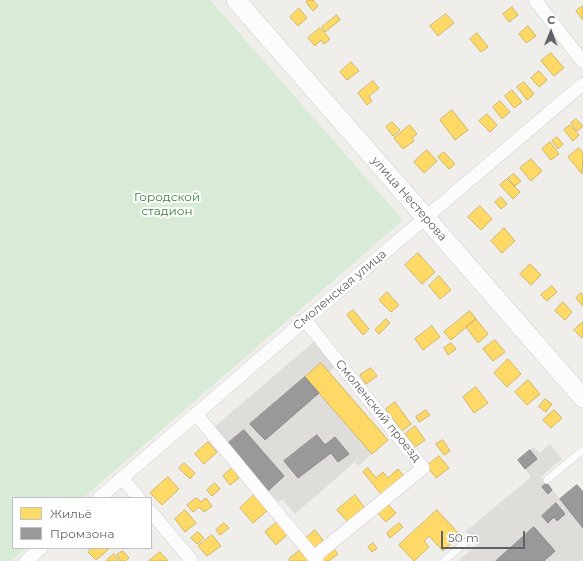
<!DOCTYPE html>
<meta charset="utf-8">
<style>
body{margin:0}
#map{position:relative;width:583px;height:561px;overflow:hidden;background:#efeeea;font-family:Montserrat,sans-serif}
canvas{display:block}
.legend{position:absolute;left:12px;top:497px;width:140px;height:52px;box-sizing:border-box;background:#fff;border:1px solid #bfc1c3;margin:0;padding:5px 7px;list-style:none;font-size:12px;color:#5f6368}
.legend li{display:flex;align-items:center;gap:8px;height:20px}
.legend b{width:20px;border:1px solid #bfc1c3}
.north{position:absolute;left:531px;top:12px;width:40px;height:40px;-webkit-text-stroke:3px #fff;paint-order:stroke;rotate:1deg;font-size:11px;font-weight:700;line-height:16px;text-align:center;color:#5f6368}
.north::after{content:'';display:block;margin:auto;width:14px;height:18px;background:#5f6368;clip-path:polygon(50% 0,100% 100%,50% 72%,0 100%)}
.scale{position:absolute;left:441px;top:531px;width:84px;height:18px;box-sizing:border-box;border:2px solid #5f6368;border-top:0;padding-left:5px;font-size:12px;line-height:14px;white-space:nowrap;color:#5f6368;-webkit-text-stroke:3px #fff;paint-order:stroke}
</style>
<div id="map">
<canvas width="583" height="561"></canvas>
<ul class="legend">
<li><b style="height:11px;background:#ffd966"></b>Жильё</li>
<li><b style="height:11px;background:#999"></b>Промзона</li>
</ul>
<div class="north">С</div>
<div class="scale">50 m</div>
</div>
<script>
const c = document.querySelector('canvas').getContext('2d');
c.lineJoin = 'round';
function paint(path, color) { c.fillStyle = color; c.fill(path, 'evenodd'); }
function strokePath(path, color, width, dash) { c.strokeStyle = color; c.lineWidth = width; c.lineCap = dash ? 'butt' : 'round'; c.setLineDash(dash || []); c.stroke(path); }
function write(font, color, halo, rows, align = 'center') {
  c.font = font + ' Montserrat,sans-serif'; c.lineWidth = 4; c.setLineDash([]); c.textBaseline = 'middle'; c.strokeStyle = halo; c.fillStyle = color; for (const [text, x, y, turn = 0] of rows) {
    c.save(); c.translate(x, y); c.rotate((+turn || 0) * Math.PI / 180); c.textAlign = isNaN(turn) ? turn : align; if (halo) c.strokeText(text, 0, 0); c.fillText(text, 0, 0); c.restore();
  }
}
paint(new Path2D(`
 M 317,339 L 338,364 L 329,372 L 388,440 L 358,466 L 355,462 L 295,514 L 282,499 L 278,503 L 213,428 Z
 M 550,444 L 562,459 L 541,477 L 560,499 L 577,485 L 583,492 L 583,561 L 458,561 L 477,545 L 466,531 L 531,477 L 518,460 L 534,447 L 540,453 Z`), '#dfddda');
paint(new Path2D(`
 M 0,0 L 210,0 L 403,220 L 83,498 L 13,498 L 13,548 L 26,548 L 11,561 L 0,561 Z`), '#d8ebd6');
const homes = new Path2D(`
 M 309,0 L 313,0 L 318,6 L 313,11 L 306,2 Z
 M 583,6 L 583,20 L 576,11 Z
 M 512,7 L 518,15 L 509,22 L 503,14 Z
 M 299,8 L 307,18 L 298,26 L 290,17 Z
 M 446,14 L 454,23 L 438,36 L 430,26 Z
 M 337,15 L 340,20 L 325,32 L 322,27 Z
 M 528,26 L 536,36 L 526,43 L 519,34 Z
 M 320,28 L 330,39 L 324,44 L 321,40 L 315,46 L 308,38 Z
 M 477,33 L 488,47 L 481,52 L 470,39 Z
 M 551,53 L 564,68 L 554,76 L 541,61 Z
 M 351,62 L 359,71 L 347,80 L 340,72 Z
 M 539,71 L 547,80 L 539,87 L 531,78 Z
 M 373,81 L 379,88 L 369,96 L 372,101 L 367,105 L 358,93 Z
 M 524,82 L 534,94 L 527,100 L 517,87 Z
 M 512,90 L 522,102 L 514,108 L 505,96 Z
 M 500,101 L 510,112 L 502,119 L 493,107 Z
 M 452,110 L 468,130 L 455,140 L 440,120 Z
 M 487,114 L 497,125 L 490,132 L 479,121 Z
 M 576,119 L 583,126 L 577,131 L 571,123 Z
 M 392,122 L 400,130 L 393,136 L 386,127 Z
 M 410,125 L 417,134 L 412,138 L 414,141 L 403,149 L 394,138 Z
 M 570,125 L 579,135 L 573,141 L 564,130 Z
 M 557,137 L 563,144 L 558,149 L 552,141 Z
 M 550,142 L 559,154 L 551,160 L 542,149 Z
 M 579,148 L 583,153 L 582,174 L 568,157 Z
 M 427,150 L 437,161 L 424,173 L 414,162 Z
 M 444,152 L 455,164 L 449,169 L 438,157 Z
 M 531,159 L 542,171 L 531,181 L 520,168 Z
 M 514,174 L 521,181 L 515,186 L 508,178 Z
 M 507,179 L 520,192 L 513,199 L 500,185 Z
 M 501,197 L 507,204 L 501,209 L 495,202 Z
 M 480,206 L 492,219 L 481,230 L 468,217 Z
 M 504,228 L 515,241 L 502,253 L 491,241 Z
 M 418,253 L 435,272 L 422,284 L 405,265 Z
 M 530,264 L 541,275 L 531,285 L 520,274 Z
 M 439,276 L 451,290 L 440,299 L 429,286 Z
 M 552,286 L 557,292 L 547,301 L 541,295 Z
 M 387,292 L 399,305 L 391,312 L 379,300 Z
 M 581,293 L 583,295 L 583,306 L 576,298 Z
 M 563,302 L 572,312 L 565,320 L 555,311 Z
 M 353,310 L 369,329 L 363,335 L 347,315 Z
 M 470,311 L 476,319 L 451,340 L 444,332 Z
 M 386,319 L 390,323 L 379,334 L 375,330 Z
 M 476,319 L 488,334 L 478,343 L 466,327 Z
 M 583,322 L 583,336 L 582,338 L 574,330 Z
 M 432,326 L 440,337 L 423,350 L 415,339 Z
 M 495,340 L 505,352 L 493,361 L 483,349 Z
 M 451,343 L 456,349 L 448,355 L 444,348 Z
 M 508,359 L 521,374 L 507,387 L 494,373 Z
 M 321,363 L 388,440 L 372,454 L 305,377 Z
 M 371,368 L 377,376 L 366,384 L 360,375 Z
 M 528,380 L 540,394 L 527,405 L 515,392 Z
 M 476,387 L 488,403 L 474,413 L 463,397 Z
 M 545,399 L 552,404 L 546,412 L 539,407 Z
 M 395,402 L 411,424 L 402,431 L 386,409 Z
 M 426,410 L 430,415 L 419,422 L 416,417 Z
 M 554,410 L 562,418 L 551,428 L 543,420 Z
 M 415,426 L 425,440 L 415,447 L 405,434 Z
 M 443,440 L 450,451 L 444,455 L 436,444 Z
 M 208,442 L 217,452 L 204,464 L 195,454 Z
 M 439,456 L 449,468 L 436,478 L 427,466 Z
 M 184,463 L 195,473 L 190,479 L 179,468 Z
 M 232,468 L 239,478 L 230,485 L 223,476 Z
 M 368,468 L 376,478 L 383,472 L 388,478 L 398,469 L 404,476 L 381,494 L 363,472 Z
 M 168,477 L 179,489 L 162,505 L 150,493 Z
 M 215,483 L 220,489 L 212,496 L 207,490 Z
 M 255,494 L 268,510 L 253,523 L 240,508 Z
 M 355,495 L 365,508 L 348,522 L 337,510 Z
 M 197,498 L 201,502 L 206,498 L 212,506 L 204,512 L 199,507 L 193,512 L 187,505 Z
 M 386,502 L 396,513 L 386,522 L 376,511 Z
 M 185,510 L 196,523 L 185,532 L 175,519 Z
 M 437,510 L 460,535 L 443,551 L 429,536 L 424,541 L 429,547 L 414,561 L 399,545 Z
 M 277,522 L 288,534 L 276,545 L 265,532 Z
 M 224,523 L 229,528 L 220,535 L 216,530 Z
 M 399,523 L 403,527 L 390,538 L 387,533 Z
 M 315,530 L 325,543 L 315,551 L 305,539 Z
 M 198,532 L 204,538 L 197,544 L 191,538 Z
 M 212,535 L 221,546 L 207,556 L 198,546 Z
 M 373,543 L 377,548 L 372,552 L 368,547 Z
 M 332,547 L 338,554 L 329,561 L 323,561 L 320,557 Z
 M 92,548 L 108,548 L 109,549 L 96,560 L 88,552 Z
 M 300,550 L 309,561 L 290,561 L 289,559 Z
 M 123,551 L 129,558 L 125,561 L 121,561 L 117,555 Z
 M 160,552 L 168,561 L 149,561 Z
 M 114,554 L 119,561 L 106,561 Z`);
paint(homes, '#ffd966');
strokePath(homes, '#cfb667', 1);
const industry = new Path2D(`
 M 305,377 L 319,393 L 265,440 L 250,424 Z
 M 244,430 L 284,476 L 268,491 L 227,444 Z
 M 317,435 L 325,445 L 335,437 L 349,454 L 338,462 L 331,453 L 298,478 L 284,461 Z
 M 530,450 L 537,459 L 525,469 L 518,460 Z
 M 547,483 L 552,490 L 548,494 L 542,487 Z
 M 577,485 L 583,492 L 583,528 L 560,499 Z
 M 556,503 L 565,514 L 557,521 L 554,517 L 548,523 L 542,516 Z
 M 534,527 L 555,551 L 544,561 L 496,561 Z`);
paint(industry, '#999');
strokePath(industry, '#88898a', 1);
const service = new Path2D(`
 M 547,480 L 583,450
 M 444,561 L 466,542`);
const minor = new Path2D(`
 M 535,0 L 583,62
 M 305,320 L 423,468 L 314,557
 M 196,414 L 317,561
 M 122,478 L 139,498
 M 99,498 L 305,320 L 583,84
 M 151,512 L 192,561
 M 26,561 L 41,548`);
const secondary = new Path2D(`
 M 236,0 L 583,398`);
strokePath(service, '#cbcccc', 8);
strokePath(minor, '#cbcccc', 14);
strokePath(secondary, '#cacacb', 20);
strokePath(service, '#fdfcfc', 7);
strokePath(minor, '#fdfcfc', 13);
strokePath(secondary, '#fdfcfc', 19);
write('12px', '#348238', '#fff', [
 ["Городской",167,197],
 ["стадион",167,211]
]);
write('12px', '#5f6368', '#fff', [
 ["улица Нестерова",409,199,49],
 ["Смоленская улица",340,290,-40],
 ["Смоленский проезд",378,411,51]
]);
</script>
